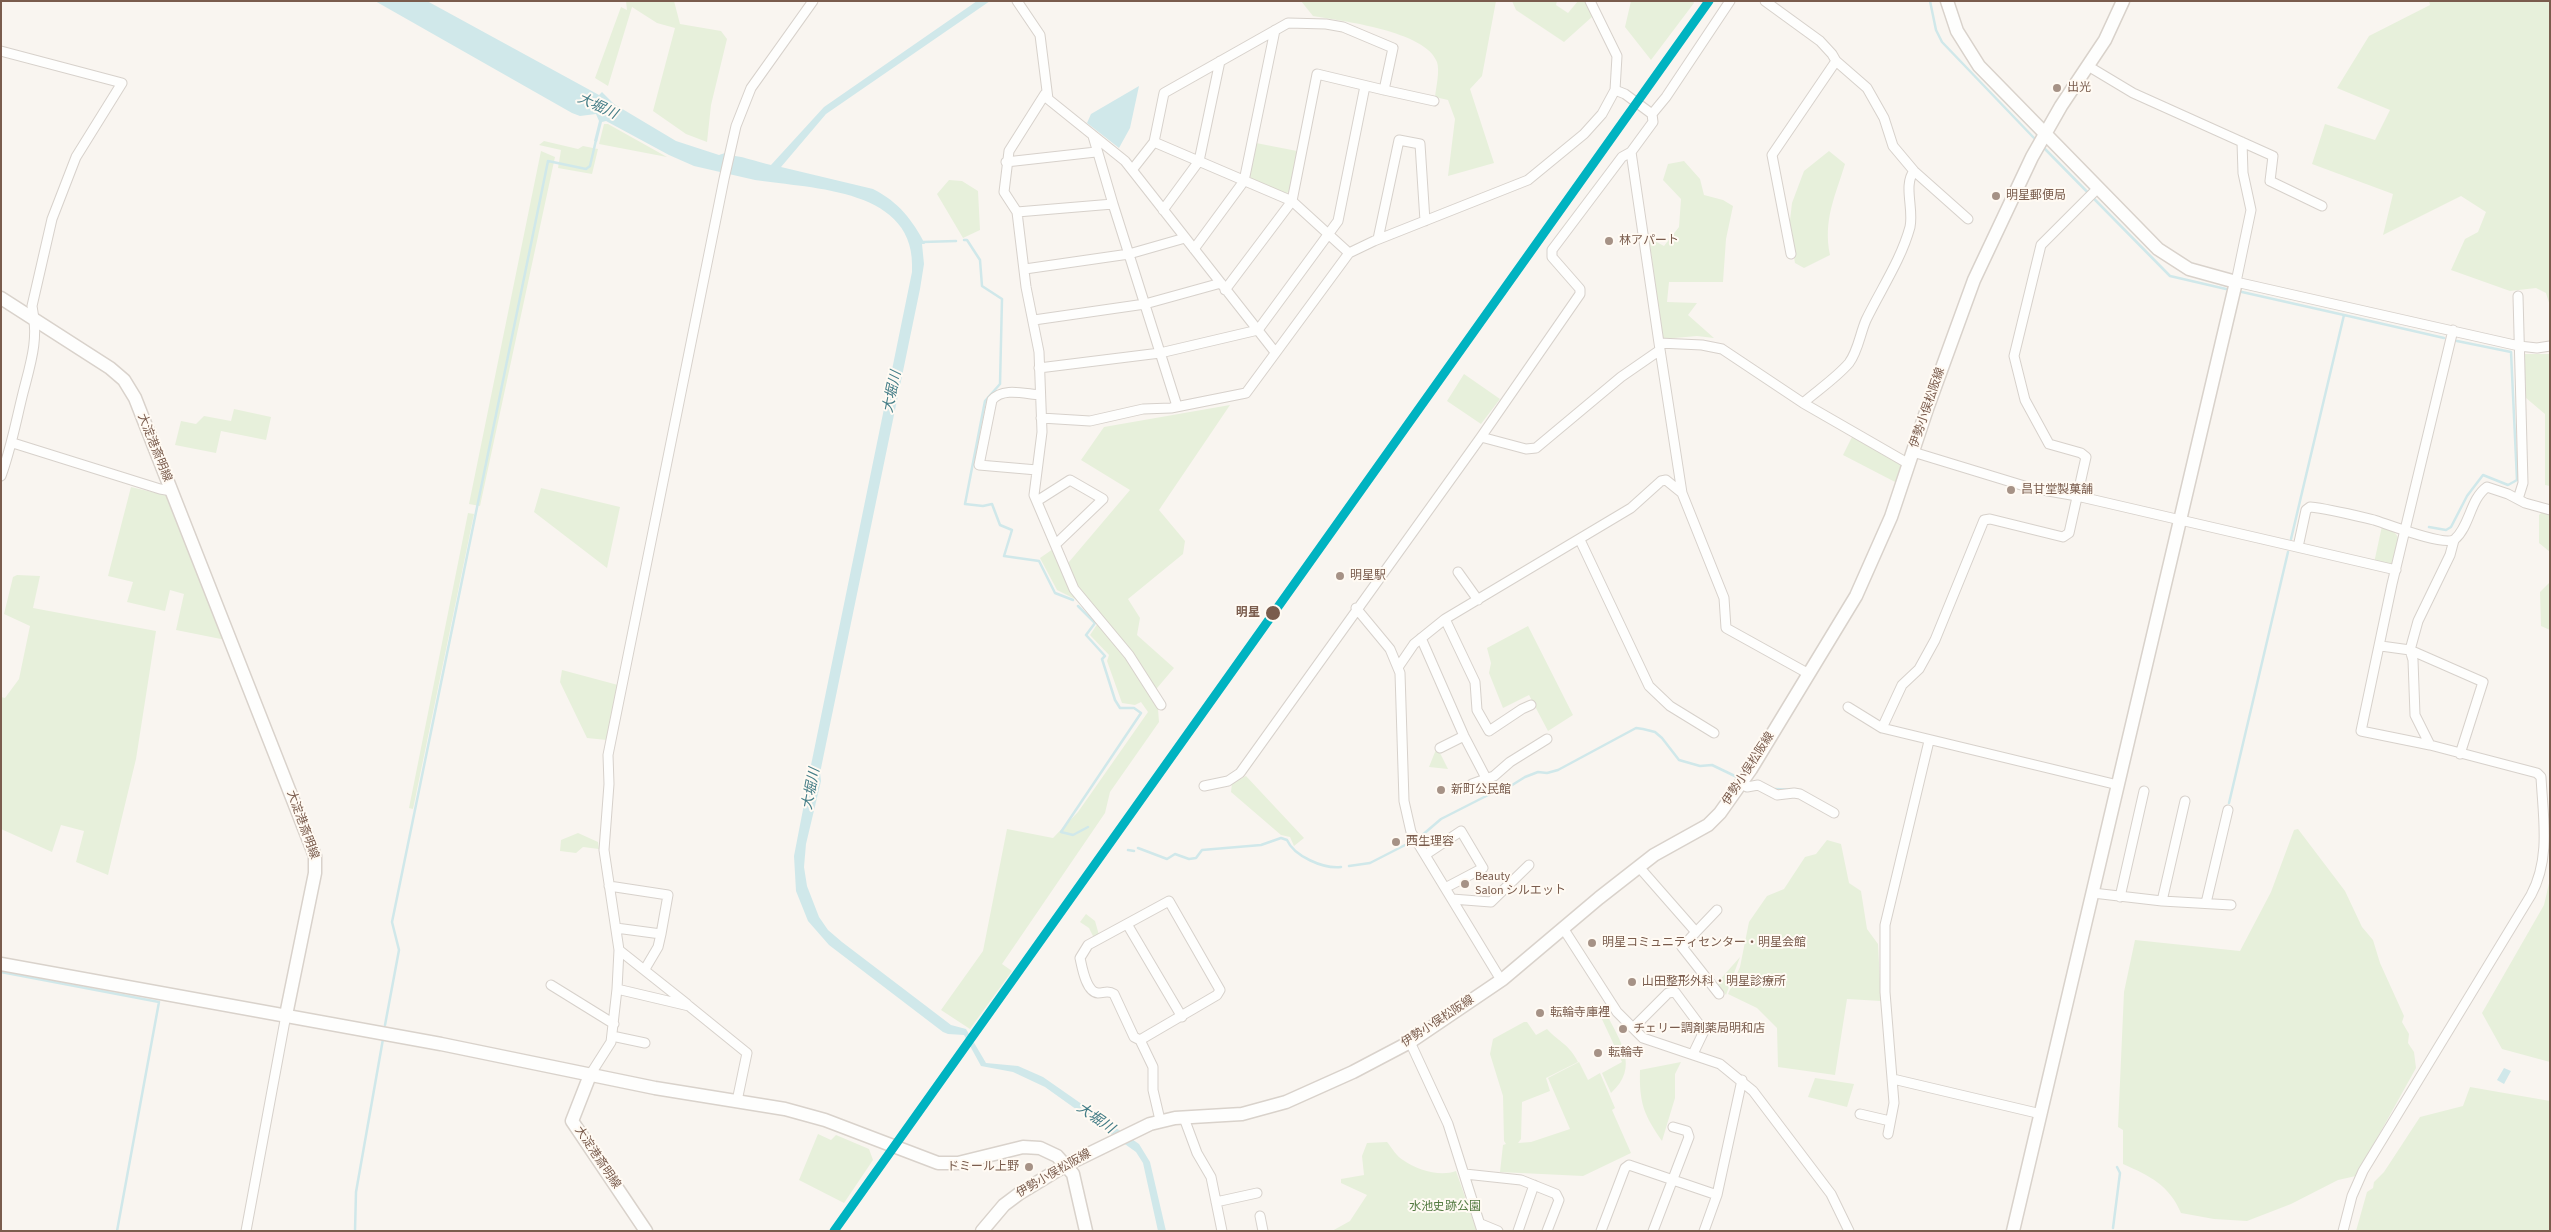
<!DOCTYPE html>
<meta charset="utf-8">
<style>
body{margin:0}
#map{position:relative;width:2551px;height:1232px;overflow:hidden;background:#f9f5f0;font-family:"Source Sans 3",sans-serif}
canvas{display:block}
.frame{position:absolute;inset:0;border:2px solid #7a5c4d;pointer-events:none}
</style>
<div id="map">
<canvas width="2551" height="1232"></canvas>
<div class="frame"></div>
</div>
<script>
const context = document.querySelector('canvas').getContext('2d');
context.lineJoin = 'round';
function fill(path, color) { context.fillStyle = color; context.fill(path, 'evenodd'); }
function strokePath(path, color, width, dash) { context.strokeStyle = color; context.lineWidth = width; context.lineCap = dash ? 'butt' : 'round'; context.setLineDash(dash || []); context.stroke(path); }
function write(font, color, halo, rows, align = 'center') {
  context.font = font + ' "Source Sans 3","Noto Sans JP",sans-serif'; context.lineWidth = 4; context.setLineDash([]); context.textBaseline = 'middle'; context.strokeStyle = halo; context.fillStyle = color; for (const [text, x, y, turn = 0] of rows) {
    context.save(); context.translate(x, y); context.rotate((+turn || 0) * Math.PI / 180); context.textAlign = isNaN(turn) ? turn : align; if (halo) context.strokeText(text, 0, 0); context.fillText(text, 0, 0); context.restore();
  }
}
const green = new Path2D(`
 M 626,1 L 674,1 L 680,24 L 721,31 L 727,39 L 711,105 L 707,142 L 686,134 L 653,111 L 675,28 L 657,23 L 632,7 L 608,86 L 595,78 L 621,7 L 627,10 Z
 M 1301,1 L 1496,1 L 1482,76 L 1470,89 L 1494,163 L 1448,176 L 1455,119 L 1448,100 L 1435,97 C 1436,88 1440,71 1437,62 C 1426,31 1342,21 1313,16 Z
 M 1512,1 L 1557,1 L 1556,5 L 1568,13 L 1578,1 L 1586,1 L 1593,16 L 1564,42 L 1516,10 Z
 M 1631,1 L 1693,1 L 1694,3 L 1651,60 L 1625,27 Z
 M 2429,1 L 2550,1 L 2550,306 L 2546,293 L 2536,288 L 2510,291 L 2451,270 L 2465,239 L 2478,232 L 2486,212 L 2461,196 L 2383,235 L 2393,194 L 2312,164 L 2325,124 L 2375,140 L 2390,110 L 2337,88 L 2369,36 L 2430,5 Z
 M 604,124 L 608,124 L 667,157 L 599,144 Z
 M 544,141 L 578,149 L 583,146 L 598,149 L 592,174 L 558,168 L 561,150 L 539,145 Z
 M 1256,143 L 1297,151 L 1289,192 L 1285,194 L 1252,180 L 1249,174 Z
 M 541,151 L 555,157 L 480,506 L 469,504 Z
 M 1829,151 L 1845,164 C 1835,197 1823,220 1830,255 L 1804,268 L 1795,263 L 1789,229 L 1792,203 L 1804,171 Z
 M 1684,161 L 1700,179 L 1704,195 L 1723,200 L 1733,206 L 1726,239 L 1723,282 L 1669,282 L 1667,302 L 1697,303 L 1688,315 L 1714,338 L 1697,336 L 1663,339 L 1649,238 L 1664,246 L 1679,227 L 1681,199 L 1663,180 L 1668,164 Z
 M 949,180 L 962,181 L 978,191 L 980,230 L 963,238 L 937,194 Z
 M 2524,354 L 2550,354 L 2550,486 L 2545,485 L 2545,414 L 2526,398 Z
 M 1464,374 L 1500,399 L 1481,424 L 1447,401 Z
 M 1230,405 L 1159,510 L 1185,541 L 1183,554 L 1128,599 L 1140,618 L 1137,635 L 1174,668 L 1152,694 L 1158,709 L 1159,722 L 1110,792 L 1105,813 L 1002,964 L 1012,971 L 970,1029 L 941,1010 L 983,951 L 1007,829 L 1053,838 L 1078,812 L 1148,712 L 1141,702 L 1135,705 L 1122,703 L 1107,661 L 1109,655 L 1090,635 L 1098,623 L 1075,599 L 1057,590 L 1040,558 L 1053,549 L 1063,569 L 1130,490 L 1081,460 L 1104,427 Z
 M 234,409 L 271,417 L 266,440 L 221,431 L 216,453 L 175,445 L 181,421 L 196,424 L 204,416 L 231,421 Z
 M 1853,435 L 1904,465 L 1897,483 L 1843,455 Z
 M 131,487 L 169,496 L 226,640 L 176,630 L 184,594 L 170,590 L 165,611 L 127,602 L 133,582 L 108,576 Z
 M 541,488 L 620,507 L 607,568 L 534,512 Z
 M 2543,511 L 2550,513 L 2550,552 L 2539,543 L 2539,515 Z
 M 468,513 L 474,514 L 413,809 L 409,808 Z
 M 2382,526 C 2404,535 2400,541 2395,562 L 2388,566 L 2374,563 Z
 M 17,575 L 40,576 L 33,608 L 156,631 L 136,759 L 108,875 L 76,862 L 84,831 L 61,825 L 52,852 L 1,829 L 1,697 L 5,698 L 19,679 L 30,626 L 4,614 L 13,577 Z
 M 2550,582 L 2550,630 L 2541,626 L 2540,592 Z
 M 1528,626 L 1573,715 L 1548,731 L 1529,695 L 1503,708 L 1489,673 L 1491,663 L 1487,648 Z
 M 562,670 L 618,685 L 607,740 L 587,738 L 560,682 Z
 M 1437,747 L 1448,769 L 1429,767 Z
 M 1246,776 L 1304,838 L 1294,846 L 1290,837 L 1281,835 L 1231,792 L 1232,783 Z
 M 2298,829 L 2345,891 L 2362,927 L 2373,940 L 2380,963 L 2404,1016 L 2402,1022 L 2409,1034 L 2408,1043 L 2414,1052 L 2416,1068 L 2356,1176 L 2338,1180 L 2291,1204 L 2247,1221 L 2214,1219 L 2181,1213 C 2169,1185 2150,1176 2123,1164 L 2123,1130 L 2118,1127 L 2124,992 L 2135,940 L 2240,951 L 2271,892 L 2294,830 Z
 M 578,833 L 598,842 L 599,849 L 583,847 L 576,853 L 560,851 L 561,840 Z
 M 1827,840 L 1841,844 L 1849,883 L 1861,891 L 1867,929 L 1878,944 L 1881,1001 L 1847,999 L 1835,1075 L 1778,1067 L 1777,1028 L 1757,1008 L 1728,994 L 1740,967 L 1749,922 L 1767,896 L 1784,889 L 1805,857 L 1816,854 Z
 M 2550,879 L 2550,1062 L 2502,1049 L 2482,1013 L 2544,905 Z
 M 1086,914 L 1095,921 L 1099,935 L 1094,938 L 1089,928 L 1080,922 Z
 M 1740,957 L 1726,995 L 1717,983 Z
 M 1606,1013 C 1620,1041 1640,1067 1611,1093 L 1602,1073 L 1622,1062 L 1600,1015 Z
 M 1524,1022 L 1527,1022 L 1536,1035 L 1547,1029 C 1560,1043 1569,1044 1578,1062 L 1546,1078 L 1550,1091 L 1522,1102 L 1521,1139 L 1518,1143 L 1531,1142 L 1570,1129 L 1548,1078 L 1579,1062 L 1588,1080 L 1600,1073 L 1615,1108 L 1612,1110 L 1631,1153 L 1583,1176 L 1500,1172 L 1503,1145 L 1506,1144 L 1504,1141 L 1503,1096 L 1490,1054 L 1493,1039 Z
 M 1681,1062 L 1675,1074 L 1675,1098 L 1662,1141 C 1644,1115 1639,1103 1640,1070 Z
 M 1815,1078 L 1854,1084 L 1847,1107 L 1808,1097 Z
 M 2470,1087 L 2550,1101 L 2550,1231 L 2356,1231 L 2367,1192 L 2373,1188 L 2374,1182 L 2384,1172 L 2420,1117 L 2463,1106 Z
 M 818,1134 L 831,1140 L 836,1135 L 869,1149 L 873,1160 L 844,1203 L 799,1180 Z
 M 1387,1142 C 1392,1148 1397,1157 1403,1160 C 1417,1170 1440,1177 1456,1171 L 1477,1231 L 1332,1231 L 1350,1221 L 1367,1195 L 1341,1183 L 1341,1179 L 1364,1175 L 1362,1156 L 1367,1143 Z`);
const water = new Path2D(`
 M 375,1 L 427,1 L 599,95 L 602,92 L 614,104 L 676,141 L 719,155 L 725,153 L 726,155 C 739,155 758,162 771,165 L 824,107 L 977,1 L 990,1 L 826,114 L 781,167 L 873,189 C 899,202 913,221 925,244 L 922,244 L 924,264 L 920,289 L 820,773 L 821,781 L 806,844 L 804,867 L 807,886 L 819,917 L 828,930 L 842,942 L 951,1025 L 966,1029 L 986,1063 L 1018,1066 L 1043,1077 L 1139,1144 L 1150,1162 L 1166,1231 L 1158,1231 L 1143,1163 L 1136,1152 L 1045,1087 L 1013,1072 L 981,1066 L 964,1035 L 948,1034 L 943,1032 L 829,945 L 808,921 L 796,891 L 794,856 L 806,794 L 804,789 L 810,770 L 912,272 C 918,188 813,189 755,180 L 694,166 L 669,155 L 606,121 L 602,122 L 597,142 L 594,141 L 599,121 L 596,114 L 580,116 L 572,113 Z
 M 1139,86 L 1130,128 L 1119,148 L 1087,123 L 1091,114 Z
 M 2504,1068 L 2511,1071 L 2504,1084 L 2497,1080 Z`);
const stream = new Path2D(`
 M 1930,1 L 1936,30 L 1942,42 L 2034,138
 M 2045,149 L 2170,276 L 2226,289
 M 964,240 L 967,240 L 980,260 L 982,286 L 1002,299 L 1000,384 L 985,401 L 965,504 L 983,506 L 992,504 L 1000,525 L 1012,530 L 1004,556 L 1039,561 L 1055,593 L 1073,600
 M 923,242 L 956,241
 M 2242,292 L 2344,315 L 2291,539
 M 2344,315 L 2444,338
 M 2429,527 L 2446,530 L 2451,527 L 2467,496 L 2483,475 L 2508,485 L 2517,480 L 2511,352 L 2457,341
 M 1078,606 L 1095,623 L 1086,635 L 1105,656 L 1102,659 L 1115,700 L 1120,708 L 1134,708 L 1141,713 L 1061,832 L 1073,835 L 1088,827
 M 1775,789 L 1796,790
 M 2229,803 L 2288,552
 M 1420,837 L 1441,819 L 1496,791 L 1509,787 L 1525,777 L 1538,772 L 1547,773 L 1558,770 L 1636,728 L 1643,729 L 1655,732 L 1662,738 L 1679,760 L 1700,766 L 1712,765 L 1739,778
 M 1138,848 L 1167,859 L 1175,854 L 1189,859 L 1196,858 L 1202,850 L 1261,845 L 1281,838 L 1287,840 C 1294,856 1323,869 1341,867
 M 1128,850 L 1134,851
 M 1349,866 L 1370,863 L 1409,843
 M 1,972 L 159,1002 L 117,1231
 M 385,1025 L 399,950 L 392,922 L 548,161 L 586,169 L 590,166 L 596,140
 M 2113,1228 L 2120,1173 L 2117,1167
 M 355,1231 L 356,1192 L 383,1039`);
const street = new Path2D(`
 M 1017,1 L 1040,35 L 1048,99 L 1125,161 L 1275,352
 M 1765,1 L 1820,41 L 1832,54 L 1836,61 L 1867,88 L 1884,118 L 1893,146 L 1914,171 L 1968,219
 M 1,51 L 122,83 L 76,157 L 52,219 L 32,306 C 39,339 31,362 23,393 C 16,421 11,449 1,476
 M 2088,66 L 2133,93 L 2273,156 L 2270,181 L 2322,206
 M 1384,90 L 1434,101
 M 1045,94 L 1009,151 L 1004,192 L 1017,212 L 1026,287 L 1039,352 L 1042,432 L 1034,495 L 1074,589 L 1129,655 L 1161,705
 M 1652,114 L 1666,97 L 1730,1
 M 1093,136 L 1113,204
 M 1154,142 L 1292,201 L 1349,253
 M 2242,142 L 2243,173 L 2251,210 L 2236,282 L 2519,346 L 2537,348 L 2550,346
 M 1631,152 L 1659,343 L 1702,345 L 1722,349 L 1803,403 L 1909,464
 M 1006,162 L 1096,152
 M 1132,170 L 1154,142 L 1164,93 L 1288,23 L 1326,24 L 1343,27 L 1393,48 L 1384,90 L 1317,74 L 1292,201 L 1225,290
 M 1163,210 L 1199,161 L 1220,61
 M 1017,212 L 1113,204 L 1177,406
 M 1378,239 L 1399,140 L 1420,144 L 1425,221
 M 1194,249 L 1244,181 L 1275,30
 M 1791,254 L 1772,155 L 1836,61
 M 1025,269 L 1129,254 L 1185,238
 M 1034,320 L 1145,304 L 1221,283
 M 1659,343 L 1682,493 L 1724,598 L 1726,628 L 1809,674
 M 1039,368 L 1160,353 L 1258,330 L 1338,221 L 1365,86
 M 1803,403 C 1818,390 1836,378 1849,363 C 1858,351 1860,334 1866,320 C 1881,289 1901,260 1910,227 C 1914,209 1903,185 1914,171
 M 1041,418 L 1090,421 L 1143,409 L 1171,408 L 1246,393 L 1349,253 L 1374,241 L 1528,180 L 1584,134 L 1602,114 L 1615,90 L 1617,56 L 1590,1
 M 1481,437 L 1526,449 L 1536,448 L 1621,377 L 1660,350
 M 13,443 L 160,489 L 172,491
 M 1913,452 L 2031,488 L 2077,496 L 2396,570
 M 1037,470 L 979,465 L 992,400 C 1003,387 1025,394 1040,395
 M 2518,499 L 2523,483 L 2518,296
 M 1037,501 L 1070,480 L 1103,499 L 1056,544
 M 1580,540 L 1649,686 L 1670,706 L 1714,733
 M 2298,547 L 2306,510 L 2310,507 C 2330,509 2353,515 2374,520 C 2387,524 2445,547 2455,539 C 2470,526 2470,499 2487,487 L 2508,494 L 2525,503 L 2550,510
 M 1458,572 L 1478,600
 M 1356,608 L 1390,649 L 1400,673 L 1404,801 L 1411,832 L 1501,980
 M 1445,619 L 1475,682 L 1477,710 L 1489,731 L 1522,709 L 1531,705
 M 1421,638 L 1464,736 L 1486,778
 M 2381,646 L 2410,650 L 2483,682 L 2460,754
 M 1399,666 L 1414,644 L 1445,619 L 1631,508 L 1661,481 L 1666,480 L 1682,493
 M 1848,707 L 1882,728 L 2118,785
 M 1882,728 L 1902,685 L 1919,669 L 1935,640 L 1984,520 L 1990,519 L 2063,537 L 2069,533 L 2086,457 L 2081,453 L 2049,444 L 2025,400 L 2014,356 L 2041,245 L 2098,188
 M 2430,745 L 2415,715 L 2413,660 L 2410,650 L 2418,621 L 2450,555 L 2454,540
 M 1440,748 L 1464,736
 M 1472,784 L 1494,776 L 1510,762 L 1547,739
 M 1741,784 L 1747,787 L 1758,785 L 1777,795 L 1794,793 L 1800,794 L 1834,813
 M 1204,786 L 1228,781 L 1240,773 L 1481,437 L 1580,294 L 1580,289 L 1552,257 L 1552,250 L 1622,157 L 1631,152 L 1653,122 L 1652,114 L 1625,94 L 1615,90
 M 1425,855 L 1461,831 L 1483,868 L 1445,888
 M 1639,867 L 1696,932 L 1682,947 L 1719,994
 M 609,886 L 668,895 L 661,934 L 616,928
 M 2093,893 L 2162,901 L 2231,905
 M 2120,897 L 2144,791
 M 1452,899 L 1491,902 L 1529,865
 M 2162,901 L 2185,801
 M 2206,903 L 2228,810
 M 1127,924 L 1182,1017
 M 1563,928 L 1617,1012 L 1643,1038 L 1720,1064 L 1753,1091 L 1831,1194 L 1849,1231
 M 1696,932 L 1717,910
 M 619,950 L 687,1004
 M 645,969 L 658,947 L 661,934
 M 551,985 L 614,1024
 M 617,989 L 689,1006 L 747,1053 L 737,1101
 M 1633,1028 L 1668,993 L 1675,992 L 1704,1031 L 1693,1054
 M 612,1036 L 645,1043
 M 1140,1040 L 1217,995 L 1220,990 L 1169,901 L 1088,945 L 1080,958 C 1082,967 1086,992 1098,993 C 1105,993 1108,990 1114,994 L 1134,1037 L 1140,1040 L 1153,1067 L 1153,1090 L 1160,1120
 M 1410,1042 L 1448,1124 L 1482,1231
 M 590,1075 L 611,1042 L 617,989 L 619,950 L 604,850 L 609,784 L 608,755 L 724,179 L 736,126 L 751,88 L 813,1
 M 1893,1079 L 2041,1114
 M 1860,1114 L 1890,1121
 M 1184,1118 L 1197,1153 L 1211,1177 L 1222,1231
 M 1888,1134 L 1894,1103 L 1885,992 L 1885,925 L 1929,741
 M 1465,1174 L 1521,1180 L 1556,1194 L 1559,1200 L 1547,1231
 M 1216,1202 L 1257,1193
 M 1260,1216 L 1263,1231
 M 1481,1224 L 1498,1231
 M 246,1231 L 286,1015
 M 1518,1231 L 1534,1185
 M 1601,1231 L 1625,1168 L 1629,1165 L 1717,1195
 M 1653,1231 L 1689,1137 L 1687,1131 L 1673,1127
 M 1704,1231 L 1717,1195 L 1742,1080
 M 2343,1231 L 2352,1196 L 2363,1171 L 2531,895 C 2551,858 2543,817 2541,777 L 2537,773 L 2430,745 L 2361,731 L 2392,584 L 2453,330`);
const secondary = new Path2D(`
 M 1947,1 L 1957,31 L 1979,66 L 2158,249 L 2189,269 L 2236,282 L 2013,1231
 M 1,298 L 110,368 L 124,380 L 135,398 L 315,856 L 315,873 L 286,1015
 M 1,964 L 441,1044 L 655,1088 L 785,1109 L 825,1120 L 938,1163 L 958,1163 L 1023,1147 L 1040,1148 L 1057,1156 L 1073,1174 L 1086,1231
 M 590,1075 L 572,1121 L 646,1231
 M 982,1231 L 1004,1205 L 1020,1193 L 1066,1165 L 1150,1124 L 1175,1118 L 1242,1114 L 1286,1102 L 1353,1072 L 1410,1042 L 1503,979 L 1599,898 L 1654,855 L 1708,825 L 1720,813 L 1751,769 L 1856,596 L 1891,517 L 1927,409 L 1974,280 L 2032,157 L 2061,106 L 2105,40 L 2123,1`);
const rail1 = new Path2D(`
 M 834,1231 L 1709,1`);
const markers = [
 [2057,88,5,"#a69286"],
 [1996,196,5,"#a69286"],
 [1609,241,5,"#a69286"],
 [2011,490,5,"#a69286"],
 [1340,576,5,"#a69286"],
 [1273,613,8,"#7a5c4d"],
 [1441,790,5,"#a69286"],
 [1396,842,5,"#a69286"],
 [1465,884,5,"#a69286"],
 [1592,943,5,"#a69286"],
 [1632,982,5,"#a69286"],
 [1540,1013,5,"#a69286"],
 [1623,1029,5,"#a69286"],
 [1598,1053,5,"#a69286"],
 [1029,1167,5,"#a69286"]
];
const poiNames = [
 ["出光",2067,88],
 ["明星郵便局",2006,196],
 ["林アパート",1619,241],
 ["昌甘堂製菓舗",2021,490],
 ["明星駅",1350,576],
 ["新町公民館",1451,790],
 ["西生理容",1406,842],
 ["Beauty",1475,877],
 ["Salon シルエット",1475,891],
 ["明星コミュニティセンター・明星会館",1602,943],
 ["山田整形外科・明星診療所",1642,982],
 ["転輪寺庫裡",1550,1013],
 ["チェリー調剤薬局明和店",1633,1029],
 ["転輪寺",1608,1053],
 ["ドミール上野",1019,1167,"right"]
];
const streetNames = [
 ["伊勢小俣松阪線",1928,408,-71],
 ["大淀港斎明線",154,448,68],
 ["伊勢小俣松阪線",1749,769,-57],
 ["大淀港斎明線",302,825,70],
 ["伊勢小俣松阪線",1438,1022,-33],
 ["大淀港斎明線",597,1158,56],
 ["伊勢小俣松阪線",1054,1174,-30]
];
const stopNames = [
 ["明星",1260,613]
];
const parkNames = [
 ["水池史跡公園",1445,1207]
];
const waterNames = [
 ["大堀川",597,107,25],
 ["大堀川",893,392,-78],
 ["大堀川",812,789,-79],
 ["大堀川",1095,1119,35]
];
fill(green, '#e7f0db');
fill(water, '#d0e8ea');
strokePath(stream, '#d0e8ea', 2.5);
strokePath(street, '#d7d1cb', 11);
strokePath(secondary, '#d9d2cb', 15);
strokePath(street, '#fefefd', 9);
strokePath(secondary, '#fefefd', 12);
strokePath(rail1, '#00b3c1', 9);
for (const [x, y, r, color] of markers) { const dot = new Path2D(); dot.arc(x, y, r, 0, 2 * Math.PI); context.fillStyle = color; context.fill(dot); strokePath(dot, '#fffaf3', 2); }
write('12px', '#7a5c4d', '#fffaf3', poiNames, 'left');
write('12px', '#7a5c4d', '#fffaf3', streetNames);
write('bold 12px', '#7a5c4d', '#fffaf3', stopNames, 'right');
write('12px', '#537a41', '#fffaf3', parkNames);
write('italic 14px', '#437c86', '#fffaf3', waterNames);
</script>
